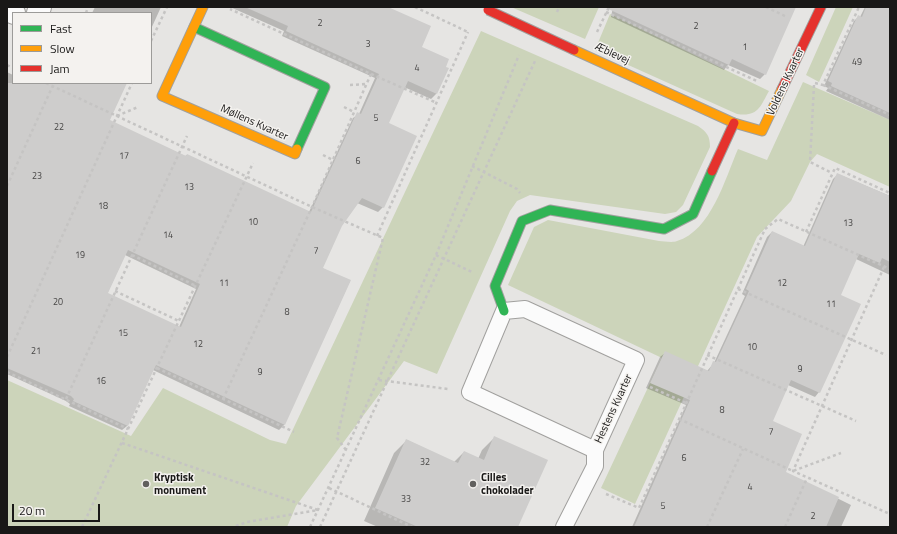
<!DOCTYPE html>
<meta charset="utf-8">
<style>
body{margin:0}
#map{position:relative;width:897px;height:534px;overflow:hidden;background:#e6e5e3;font-family:"Titillium Web",sans-serif}
canvas{display:block}
.frame{position:absolute;inset:0;border:8px solid #191817;pointer-events:none}
.legend{position:absolute;left:12px;top:12px;width:140px;height:72px;box-sizing:border-box;background:#f4f2ef;border:1px solid #9c9b99;margin:0;padding:5px 7px;list-style:none;font-size:12px;color:#191817}
.legend li{display:flex;align-items:center;gap:8px;height:20px}
.legend b{width:20px;border:1px solid #9c9b99}
.scale{position:absolute;left:12px;top:504px;width:88px;height:18px;box-sizing:border-box;border:2px solid #191817;border-top:0;padding-left:5px;font-size:12px;line-height:14px;white-space:nowrap;color:#191817;-webkit-text-stroke:3px #f4f2ef;paint-order:stroke}
</style>
<div id="map">
<canvas width="897" height="534"></canvas>
<div class="frame"></div>
<ul class="legend">
<li><b style="height:5px;background:#30b455"></b>Fast</li>
<li><b style="height:5px;background:#ff9f0a"></b>Slow</li>
<li><b style="height:5px;background:#e5322d"></b>Jam</li>
</ul>
<div class="scale">20 m</div>
</div>
<script>
const context = document.querySelector('canvas').getContext('2d');
context.lineJoin = 'round';
function fill(path, color) { context.fillStyle = color; context.fill(path, 'evenodd'); }
function strokePath(path, color, width, dash) { context.strokeStyle = color; context.lineWidth = width; context.lineCap = dash ? 'butt' : 'round'; context.setLineDash(dash || []); context.stroke(path); }
function write(font, color, halo, rows, align = 'center') {
  context.font = font + ' "Titillium Web",sans-serif'; context.lineWidth = 3; context.setLineDash([]); context.textBaseline = 'middle'; context.strokeStyle = halo; context.fillStyle = color; for (const [text, x, y, turn = 0] of rows) {
    context.save(); context.translate(x, y); context.rotate((+turn || 0) * Math.PI / 180); context.textAlign = isNaN(turn) ? turn : align; if (halo) context.strokeText(text, 0, 0); context.fillText(text, 0, 0); context.restore();
  }
}
const green = new Path2D(`
 M 511,7 L 599,7 L 585,39 Z
 M 836,7 L 853,7 L 819,82 L 806,75 Z
 M 610,14 L 769,91 C 760,107 758,117 737,114 L 595,50 Z
 M 481,31 L 698,126 C 707,132 710,136 710,147 L 683,205 L 676,212 L 665,214 L 530,195 L 517,201 L 510,211 L 437,374 L 404,361 L 296,506 L 287,527 L 7,527 L 7,380 L 131,436 L 163,388 L 270,440 L 286,444 Z
 M 803,82 L 890,120 L 890,187 L 817,154 L 810,162 L 791,201 L 757,237 L 635,504 L 601,488 L 665,351 L 662,358 L 508,285 L 534,227 L 548,220 L 659,241 C 664,241 672,243 677,241 C 711,231 725,179 738,149 L 767,160 Z`);
const shadow = new Path2D(`
 M 95,7 L 161,7 L 151,29 L 151,13 L 92,13 Z
 M 230,7 L 386,7 L 420,47 L 447,69 L 436,94 L 431,99 L 404,87 L 388,123 L 383,207 L 378,212 L 357,203 L 341,226 L 322,268 L 350,281 L 284,425 L 279,430 L 153,370 L 127,426 L 122,430 L 69,406 L 70,404 L 66,401 L 7,374 L 7,72 L 13,75 L 13,83 L 126,83 L 109,121 L 185,156 L 187,155 L 309,212 L 353,118 L 359,114 L 375,78 L 282,36 L 284,31 ZM 125,255 L 196,289 L 179,327 L 107,294 Z
 M 613,7 L 795,7 L 765,74 L 760,79 L 728,65 L 724,70 L 611,17 Z
 M 865,7 L 890,7 L 890,120 L 826,91 L 828,88 L 824,86 L 854,21 L 859,16 L 860,17 Z
 M 838,174 L 890,196 L 890,275 L 856,259 L 839,296 L 819,392 L 815,397 L 788,385 L 771,421 L 784,472 L 851,505 L 841,527 L 632,527 L 686,405 L 646,388 L 660,357 L 665,353 L 707,371 L 714,363 L 745,296 L 742,294 L 767,237 L 772,232 L 803,247 L 833,179 Z
 M 495,437 L 517,527 L 378,527 L 364,521 L 394,453 L 407,440 L 454,462 L 464,452 L 478,459 L 482,450 Z`);
const building = new Path2D(`
 M 245,7 L 388,7 L 431,26 L 422,47 L 449,59 L 446,67 L 449,68 L 437,94 L 408,81 L 389,123 L 417,136 L 384,208 L 362,198 L 342,226 L 323,268 L 351,280 L 285,425 L 156,365 L 128,426 L 73,401 L 74,399 L 71,396 L 7,368 L 7,83 L 127,83 L 110,120 L 186,156 L 187,154 L 311,212 L 357,112 L 361,114 L 379,74 L 286,31 L 288,26 ZM 128,250 L 200,284 L 181,327 L 108,293 Z
 M 604,7 L 796,7 L 766,75 L 732,59 L 729,65 Z
 M 866,7 L 890,7 L 890,113 L 831,86 L 832,83 L 828,81 L 858,15 L 862,17 Z
 M 837,173 L 890,196 L 890,262 L 882,258 L 880,263 L 859,254 L 841,295 L 861,304 L 820,393 L 791,380 L 773,421 L 802,434 L 786,472 L 839,497 L 826,527 L 634,527 L 690,400 L 650,383 L 665,351 L 709,371 L 713,361 L 716,362 L 749,291 L 746,289 L 772,231 L 805,246 Z
 M 494,436 L 548,460 L 518,527 L 418,527 L 375,508 L 406,439 L 458,463 L 464,451 L 484,460 Z`);
const path = new Path2D(`
 M 415,7 L 468,32
 M 766,7 L 787,17
 M 557,12 L 559,7
 M 606,12 L 757,81
 M 86,13 L 88,7
 M 597,32 L 609,7
 M 151,41 L 167,7
 M 7,65 L 13,68
 M 371,74 L 437,103
 M 46,83 L 312,207 L 383,238 L 337,438 L 346,450
 M 815,83 L 823,85 L 859,7
 M 350,85 L 367,84
 M 814,85 L 810,162 L 832,173
 M 823,85 L 890,115
 M 344,107 L 354,112
 M 117,116 L 138,107
 M 323,155 L 333,160
 M 472,166 L 517,189 L 520,193
 M 7,186 L 54,83
 M 806,232 L 835,168 L 890,193
 M 377,236 L 468,32
 M 132,255 L 196,286
 M 436,255 L 472,272
 M 884,267 L 793,471 L 890,514
 M 738,289 L 886,355
 M 115,291 L 179,321
 M 707,355 L 856,421
 M 7,357 L 132,83
 M 157,368 L 294,432
 M 7,372 L 128,429
 M 379,380 L 448,389
 M 650,387 L 686,403
 M 66,399 L 187,136
 M 223,399 L 312,207 L 371,74 L 230,9
 M 679,419 L 793,471 L 841,453
 M 122,443 L 318,510 L 247,522 L 233,527
 M 329,488 L 412,527
 M 606,494 L 639,508 L 765,229 L 778,219 L 890,269
 M 82,527 L 253,163
 M 310,527 L 436,255 L 519,55
 M 320,527 L 535,61
 M 707,527 L 743,449
 M 785,527 L 807,478`);
const lane = new Path2D(`
 M 525,309 L 636,360 L 595,450 L 470,392 L 504,311 Z
 M 564,527 L 595,466 L 595,450`);
const street = new Path2D(`
 M 7,10 L 14,13
 M 38,13 L 40,7`);
const fast = new Path2D(`
 M 194,27 L 325,87 L 297,149
 M 504,311 L 495,286 L 522,221 L 550,210 L 664,229 L 693,214 L 712,171`);
const slow = new Path2D(`
 M 203,7 L 162,96 L 295,154 L 297,149
 M 574,50 L 734,123 L 762,131 L 782,89`);
const jam = new Path2D(`
 M 782,89 L 821,7
 M 712,171 L 734,123`);
const jamBridge = new Path2D(`
 M 488,10 L 574,50`);
const markers = [
 [146,484,4,"#61605e"],
 [473,484,4,"#61605e"]
];
const numberNames = [
 ["2",320,24],
 ["2",696,27],
 ["3",368,45],
 ["1",745,48],
 ["49",857,63],
 ["4",417,69],
 ["5",376,119],
 ["22",59,128],
 ["17",124,157],
 ["6",358,162],
 ["23",37,177],
 ["13",189,188],
 ["18",103,207],
 ["10",253,223],
 ["13",848,224],
 ["14",168,236],
 ["7",316,252],
 ["19",80,256],
 ["11",224,284],
 ["12",782,284],
 ["20",58,303],
 ["11",831,305],
 ["8",287,313],
 ["15",123,334],
 ["12",198,345],
 ["10",752,348],
 ["21",36,352],
 ["9",800,370],
 ["9",260,373],
 ["16",101,382],
 ["8",722,411],
 ["7",771,433],
 ["6",684,459],
 ["32",425,463],
 ["4",750,488],
 ["33",406,500],
 ["5",663,507],
 ["2",813,517]
];
const streetNames = [
 ["Æblevej",612,54,25],
 ["Voldens Kvarter",786,82,-65],
 ["Møllens Kvarter",254,123,24],
 ["Hestens Kvarter",614,409,-65]
];
const poiNames = [
 ["Kryptisk",154,478],
 ["monument",154,491],
 ["Cilles",481,478],
 ["chokolader",481,491]
];
fill(green, '#ccd4ba');
fill(shadow, '#0003');
fill(building, '#cecdcc');
strokePath(lane, '#a1a09e', 18);
strokePath(street, '#a1a09e', 24);
strokePath(fast, '#a1a09e', 11);
strokePath(slow, '#a1a09e', 11);
strokePath(jam, '#a1a09e', 11);
strokePath(path, '#c5c4c3', 2.5, [3, 3]);
strokePath(lane, '#fbfbfb', 16);
strokePath(street, '#fbfbfb', 22);
strokePath(fast, '#30b455', 9);
strokePath(slow, '#ff9f0a', 9);
strokePath(jam, '#e5322d', 9);
strokePath(jamBridge, '#a1a09e', 11, []);
strokePath(jamBridge, '#e5322d', 9);
for (const [x, y, r, color] of markers) { const dot = new Path2D(); dot.arc(x, y, r, 0, 2 * Math.PI); context.fillStyle = color; context.fill(dot); strokePath(dot, '#f4f2ef', 1.5); }
write('9px', '#464544', null, numberNames);
write('11px', '#191817', '#f4f2ef', streetNames);
write('bold 11px', '#191817', '#f4f2ef', poiNames, 'left');
</script>
